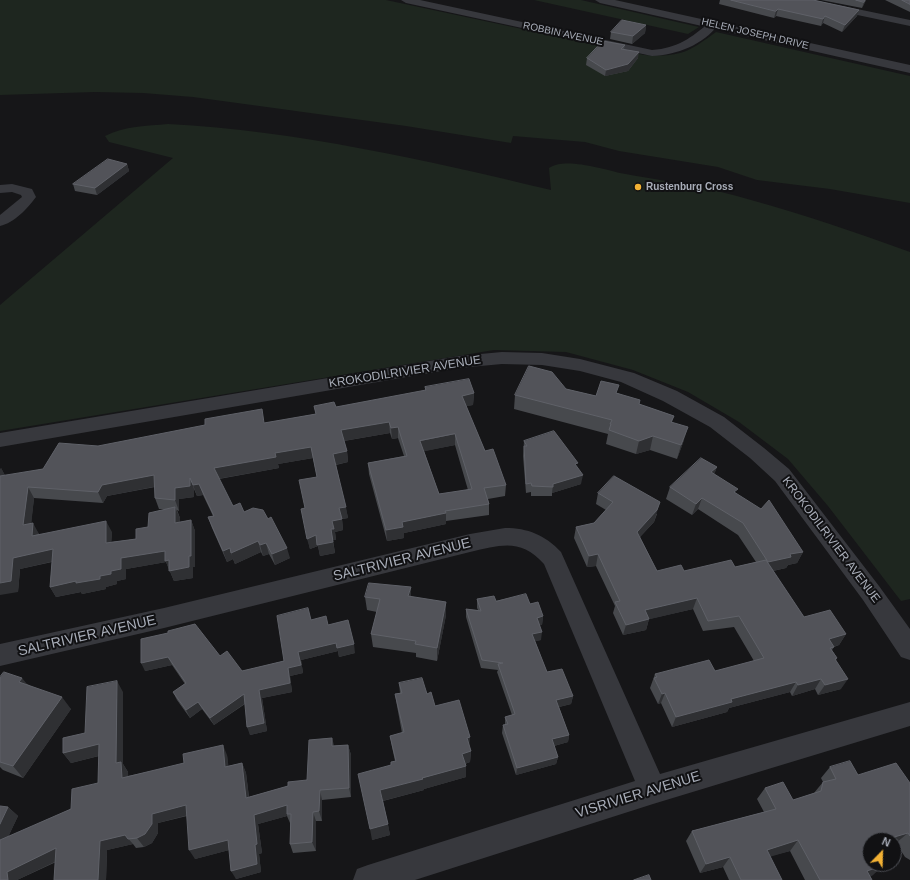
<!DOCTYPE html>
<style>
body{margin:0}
#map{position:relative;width:910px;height:880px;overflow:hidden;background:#161618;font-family:Helvetica,sans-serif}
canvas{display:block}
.north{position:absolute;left:862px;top:832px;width:40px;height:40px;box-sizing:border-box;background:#111113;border:1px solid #4d4f55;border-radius:50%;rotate:23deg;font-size:11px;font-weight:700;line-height:16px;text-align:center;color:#a8adb8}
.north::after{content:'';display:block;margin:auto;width:14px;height:18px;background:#f2b134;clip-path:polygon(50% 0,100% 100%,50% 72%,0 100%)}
</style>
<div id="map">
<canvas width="910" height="880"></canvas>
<div class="north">N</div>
</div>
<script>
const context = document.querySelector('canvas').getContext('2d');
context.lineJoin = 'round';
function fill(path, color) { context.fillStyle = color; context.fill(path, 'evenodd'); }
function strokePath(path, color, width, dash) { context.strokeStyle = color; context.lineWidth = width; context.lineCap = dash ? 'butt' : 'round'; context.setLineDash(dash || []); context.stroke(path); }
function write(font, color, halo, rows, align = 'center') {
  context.font = font + ' Helvetica,sans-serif'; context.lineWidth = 4; context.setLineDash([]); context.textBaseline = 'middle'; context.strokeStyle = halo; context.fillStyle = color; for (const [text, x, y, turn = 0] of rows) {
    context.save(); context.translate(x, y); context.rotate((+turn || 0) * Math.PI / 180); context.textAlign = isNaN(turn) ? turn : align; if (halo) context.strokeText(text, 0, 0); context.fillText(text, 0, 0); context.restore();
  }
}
const green = new Path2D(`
 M 0,0 L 386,0 L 644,55 C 681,57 687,53 716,32 L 910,76 L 910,203 L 830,189 L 757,180 L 718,167 L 619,151 L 585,142 L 513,136 L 511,143 L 406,126 L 193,97 L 143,93 L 95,92 L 0,95 Z
 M 534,0 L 581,0 L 699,27 L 688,34 Z
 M 168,124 C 298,131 425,160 551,190 L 549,168 C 564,157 603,169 620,173 C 664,181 709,187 751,200 C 805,215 858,233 910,252 L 910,599 L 901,601 L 828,506 L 788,459 L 739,422 L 688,392 L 633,370 L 566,352 L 494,350 L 0,431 L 0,305 L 173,158 L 109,142 L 105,136 C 124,126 147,126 168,124 Z`);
const minor = new Path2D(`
 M 401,0 L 420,0 L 652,50 C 678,48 691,38 710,22 L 714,21 L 719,24 C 703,45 677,55 652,56 L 406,3 Z
 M 795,0 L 814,0 L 910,20 L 910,26 L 800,3 Z
 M 12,184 L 32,189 L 36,197 C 28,208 14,223 0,226 L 0,215 L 22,197 L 21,195 L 12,192 L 0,193 L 0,185 Z
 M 502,352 L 542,353 L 580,359 L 634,373 L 677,391 L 724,417 L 764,448 L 789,469 L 879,586 L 910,629 L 910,660 L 901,657 L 863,600 L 775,481 L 750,458 L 710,427 L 663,401 L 621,382 L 580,371 L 542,365 L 502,364 L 459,368 L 0,447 L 0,433 L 459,356 Z
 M 505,528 C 528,528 545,535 561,552 L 660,774 L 910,702 L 910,726 L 653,804 L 415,880 L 353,880 L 357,869 L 368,865 L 635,781 L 544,564 C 521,538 501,545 470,552 L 164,628 L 0,666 L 0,644 L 164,608 L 470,534 Z`);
const tertiary = new Path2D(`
 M 595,0 L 615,0 L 910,65 L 910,73 L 600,3 Z`);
const wall = new Path2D(`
 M 720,0 L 813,0 L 859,10 L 857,16 L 842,32 L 823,23 L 821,26 L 776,16 L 774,18 L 719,4 Z
 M 821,0 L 866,0 L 862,8 Z
 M 885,0 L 910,0 L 910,12 Z
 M 646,25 L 645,33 L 632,44 L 610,39 L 611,32 Z
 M 625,45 L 624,49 L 638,58 L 628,71 L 605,76 L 586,65 L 587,58 Z
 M 127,164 L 129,171 L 97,195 L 75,191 L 73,184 Z
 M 425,387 L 474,393 L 473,405 L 466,406 L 485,451 L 506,485 L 505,496 L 488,499 L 489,504 L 489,515 L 446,521 L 446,524 L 404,533 L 404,538 L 387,541 L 369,474 L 368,463 L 404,456 L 398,438 L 392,439 L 390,433 L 344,441 L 347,451 L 348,462 L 336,465 L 348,518 L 342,519 L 343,530 L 335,532 L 336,540 L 333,540 L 335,553 L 320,556 L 318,546 L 310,549 L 301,509 L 305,508 L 317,477 L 313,458 L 278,464 L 279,468 L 219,479 L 233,506 L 244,512 L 290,558 L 275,565 L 269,554 L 263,556 L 261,552 L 235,564 L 233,559 L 227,562 L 212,528 L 208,517 L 213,516 L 203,495 L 197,496 L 194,489 L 194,497 L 179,499 L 179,511 L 177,510 L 180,518 L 180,522 L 191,520 L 195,531 L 195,567 L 193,567 L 193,578 L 174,581 L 166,562 L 126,569 L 126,579 L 117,581 L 117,584 L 106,587 L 106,589 L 82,594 L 81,592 L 56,597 L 50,587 L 52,562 L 20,569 L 18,592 L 1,468 L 5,476 L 43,469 L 98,446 L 265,423 L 316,414 L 314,406 L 336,407 L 425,391 ZM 455,445 L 468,490 L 439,494 L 424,451 ZM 155,487 L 155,498 L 159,509 L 165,509 L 148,527 L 136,539 L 111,542 L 112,532 L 39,534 L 31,523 L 34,498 L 103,503 L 107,496 Z
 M 566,389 L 596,396 L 618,393 L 639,404 L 674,416 L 672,422 L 684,440 L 677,459 L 650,450 L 636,454 L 606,444 L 608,434 L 514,409 L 515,395 Z
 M 524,441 L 577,467 L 581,484 L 552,493 L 552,496 L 531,496 L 531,492 L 526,493 L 523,456 Z
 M 717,467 L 714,474 L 803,552 L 797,563 L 788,565 L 786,568 L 773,571 L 804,617 L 846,634 L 839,645 L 834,647 L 832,650 L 837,658 L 836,660 L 841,689 L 818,695 L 815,689 L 792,696 L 790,692 L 729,708 L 727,712 L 672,727 L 661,703 L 658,704 L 650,688 L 655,674 L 715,671 L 754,661 L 734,627 L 703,631 L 693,609 L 649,619 L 646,630 L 623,635 L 613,613 L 615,606 L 596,566 L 587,567 L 574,538 L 576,527 L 594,523 L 606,510 L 596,504 L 598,493 L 657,514 L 654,522 L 640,537 L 657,571 L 684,571 L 735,567 L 756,562 L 738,535 L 698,509 L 692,515 L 666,499 L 670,487 Z
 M 365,597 L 411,597 L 446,615 L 437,661 L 416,657 L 416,653 L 373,647 L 371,634 L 377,612 L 367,610 Z
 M 477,599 L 530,604 L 543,616 L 542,625 L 540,625 L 541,640 L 535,641 L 547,672 L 573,696 L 571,704 L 559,707 L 569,735 L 568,742 L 554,746 L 558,757 L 556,764 L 516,775 L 502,733 L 503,725 L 505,725 L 505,717 L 512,715 L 497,672 L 498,670 L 481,668 L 466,617 L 466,609 L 478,610 L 477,608 Z
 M 311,620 L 328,625 L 355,653 L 339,657 L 338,651 L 301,660 L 303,673 L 290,676 L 292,692 L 262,698 L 267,731 L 250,735 L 245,704 L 214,725 L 202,709 L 190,718 L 177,700 L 173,692 L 185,684 L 172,665 L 145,671 L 141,639 L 220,656 L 242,671 L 284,661 Z
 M 0,677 L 27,684 L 71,709 L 23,778 L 3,770 L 0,767 Z
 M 399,683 L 427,694 L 435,706 L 469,747 L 471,751 L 470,762 L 465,764 L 466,777 L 424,789 L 424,790 L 383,801 L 390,835 L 372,840 L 391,765 L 395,761 L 392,747 L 390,736 L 402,733 L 397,706 L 395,694 L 400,693 Z
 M 123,692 L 123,764 L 128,772 L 128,776 L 227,755 L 228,766 L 242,763 L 246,773 L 249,797 L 288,786 L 307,780 L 334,746 L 348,745 L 351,755 L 351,797 L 322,800 L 322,821 L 316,821 L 316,851 L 293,853 L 290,844 L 290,823 L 287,816 L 258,824 L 262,853 L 259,854 L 261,872 L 236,879 L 229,850 L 195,859 L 187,816 L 158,823 L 158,833 L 152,843 L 144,847 L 136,848 L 133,844 L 107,850 L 106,880 L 54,880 L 56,862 L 17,880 L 0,880 L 8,807 L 18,816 L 8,837 L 71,809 L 98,783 L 99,756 L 71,763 L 63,753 L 85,733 Z
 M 830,767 L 858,775 L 910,783 L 910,860 L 905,857 L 896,843 L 894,844 L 894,840 L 870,840 L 873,875 L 870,876 L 872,880 L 805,880 L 790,851 L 770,856 L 782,880 L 729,880 L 723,867 L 700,873 L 686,841 L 692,831 L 764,812 L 757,799 L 765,788 L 793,800 L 814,793 L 823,782 L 821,778 Z`);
const shadedWall = new Path2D(`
 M 865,0 L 866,0 L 862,8 L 864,2 Z
 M 778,9 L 776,16 L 774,18 L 776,11 Z
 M 859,10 L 857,16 L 842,32 L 845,25 Z
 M 825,16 L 823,23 L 821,26 L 823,19 Z
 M 646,25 L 645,33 L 632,44 L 633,36 Z
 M 639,52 L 638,58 L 628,71 L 605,76 L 606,70 Z
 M 127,164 L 129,171 L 97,195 L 95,188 Z
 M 474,393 L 473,405 L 462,407 L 462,396 Z
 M 389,422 L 390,433 L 343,441 L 341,430 Z
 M 398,427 L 398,438 L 392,439 L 391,428 Z
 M 688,427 L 684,440 L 677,459 L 681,445 Z
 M 455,434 L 455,445 L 421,452 L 420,441 Z
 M 653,436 L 650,450 L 636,454 L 639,441 Z
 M 311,447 L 313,458 L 278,464 L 279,468 L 217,479 L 214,468 L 275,453 Z
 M 347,451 L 348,462 L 334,465 L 333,454 Z
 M 717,467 L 713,478 L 711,472 Z
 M 1,468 L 6,477 L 0,482 L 0,469 Z
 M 154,475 L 158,486 L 107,496 L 103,503 L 98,492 L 102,485 Z
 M 583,475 L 581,484 L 552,493 L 553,484 Z
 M 190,478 L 194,489 L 194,497 L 179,499 L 179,511 L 175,500 L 175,488 Z
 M 199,484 L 203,495 L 197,496 L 193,485 Z
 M 28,487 L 34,498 L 30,536 L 23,525 Z
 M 702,498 L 698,509 L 692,515 L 696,504 Z
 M 660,502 L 654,522 L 634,543 L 637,532 Z
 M 175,507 L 180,518 L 180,533 L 175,523 Z
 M 346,507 L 348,518 L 341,519 L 339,508 Z
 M 446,513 L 446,524 L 404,533 L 404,538 L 387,541 L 386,530 L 402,522 Z
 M 342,519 L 343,530 L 335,532 L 336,540 L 333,540 L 331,529 L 332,521 Z
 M 191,520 L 195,531 L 195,567 L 193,567 L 193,578 L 174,581 L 166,562 L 126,569 L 126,579 L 117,581 L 117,584 L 106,587 L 106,589 L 82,594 L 81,592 L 56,597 L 50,587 L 100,576 L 111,571 L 121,558 L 165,551 L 189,556 Z
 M 106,521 L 112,532 L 111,554 L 106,543 Z
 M 33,523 L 39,534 L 32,536 Z
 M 316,535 L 333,542 L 335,553 L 320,556 L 318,546 L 310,549 L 307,539 Z
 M 258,541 L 261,552 L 235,564 L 231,553 Z
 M 266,543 L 269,554 L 263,556 L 260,545 Z
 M 230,548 L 233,559 L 227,562 L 223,551 Z
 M 287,548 L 290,558 L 275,565 L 272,554 Z
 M 53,549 L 59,560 L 20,569 L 18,592 L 0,595 L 0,583 L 13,558 Z
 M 803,552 L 797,563 L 788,565 L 786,568 L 763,573 L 768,562 L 790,554 Z
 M 598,554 L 596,566 L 587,567 L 589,556 Z
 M 411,587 L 411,600 L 408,596 Z
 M 697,598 L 693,609 L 642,621 L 645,610 Z
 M 446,602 L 446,615 L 437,661 L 437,648 Z
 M 543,616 L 542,625 L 536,626 L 537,618 Z
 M 649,619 L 646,630 L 623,635 L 626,625 Z
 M 542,632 L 541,640 L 531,642 L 532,634 Z
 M 846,634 L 839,645 L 822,650 L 829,639 Z
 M 336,643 L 354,644 L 355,653 L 339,657 L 338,651 L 301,660 L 303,673 L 290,676 L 292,692 L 262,698 L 267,731 L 250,735 L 247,727 L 259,690 L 288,668 L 298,652 Z
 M 168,657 L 172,665 L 145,671 L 141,663 Z
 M 22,678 L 32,690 L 19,682 Z
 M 821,679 L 815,689 L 792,696 L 798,685 Z
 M 848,679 L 841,689 L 818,695 L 825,685 Z
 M 117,681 L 123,692 L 123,764 L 128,772 L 129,787 L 122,778 L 116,763 Z
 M 796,682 L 790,692 L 729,708 L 727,712 L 672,727 L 676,717 L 731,699 Z
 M 665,693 L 661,703 L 658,704 L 662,694 Z
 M 244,694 L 247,702 L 214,725 L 210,718 Z
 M 573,696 L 571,704 L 555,708 L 556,700 Z
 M 62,697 L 71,709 L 23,778 L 13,766 Z
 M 198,702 L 202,709 L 190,718 L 186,710 Z
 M 569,735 L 568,742 L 550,747 L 552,739 Z
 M 470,737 L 469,749 L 467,738 Z
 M 332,738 L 335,748 L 332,746 Z
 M 99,744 L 106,754 L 71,763 L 63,753 Z
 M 223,745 L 227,755 L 230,777 L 225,767 Z
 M 348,745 L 351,755 L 351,797 L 349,788 Z
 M 471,751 L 470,762 L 462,765 L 462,754 Z
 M 558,757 L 556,764 L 516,775 L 517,768 Z
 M 242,763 L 246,773 L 250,807 L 246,798 Z
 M 466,766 L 466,777 L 424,789 L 424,790 L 382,801 L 380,790 Z
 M 320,790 L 322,800 L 322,821 L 319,811 Z
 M 186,805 L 192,814 L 158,823 L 158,833 L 152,843 L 144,847 L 137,838 L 152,814 Z
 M 287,805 L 287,816 L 258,824 L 262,853 L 259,854 L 261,872 L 236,879 L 231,871 L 255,845 L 254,815 Z
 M 8,807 L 18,816 L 0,854 L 0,824 Z
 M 313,812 L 316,821 L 316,851 L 312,842 Z
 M 388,824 L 390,835 L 372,840 L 370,829 Z
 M 908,833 L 896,843 L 894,844 L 894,840 L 884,840 Z
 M 125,835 L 133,844 L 107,850 L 106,880 L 98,880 L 100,841 Z
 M 228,840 L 233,849 L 195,859 L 189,850 Z
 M 798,840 L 790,851 L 759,860 L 767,850 Z
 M 56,848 L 65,857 L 17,880 L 8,880 L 7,872 Z
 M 730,857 L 723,867 L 700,873 L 706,864 Z
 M 884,865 L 873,875 L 857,880 L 867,871 Z`);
const building = new Path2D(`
 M 731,0 L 813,0 L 859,10 L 845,25 L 825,16 L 823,19 L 778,9 L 776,11 Z
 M 856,0 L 865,0 L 864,2 Z
 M 902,0 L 910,0 L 910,4 Z
 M 622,20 L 646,25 L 633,36 L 611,32 Z
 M 603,41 L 625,45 L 621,49 L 639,52 L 628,64 L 606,70 L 587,58 Z
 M 108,159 L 127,164 L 95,188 L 73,184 Z
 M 529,366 L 552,372 L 566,389 L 596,396 L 601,381 L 619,385 L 616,393 L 640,400 L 639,404 L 674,416 L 671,422 L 688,427 L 681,445 L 653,436 L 639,441 L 609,430 L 611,424 L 610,424 L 612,420 L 515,395 Z
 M 469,379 L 474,393 L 462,396 L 485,451 L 493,449 L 506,485 L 484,488 L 489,504 L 445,511 L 446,513 L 402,522 L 403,527 L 386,530 L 368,463 L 407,456 L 398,427 L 391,428 L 389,422 L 341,430 L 347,451 L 333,454 L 346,507 L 339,508 L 342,519 L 332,521 L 334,529 L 331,529 L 333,542 L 317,545 L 316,535 L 307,539 L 301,509 L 305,508 L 299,480 L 317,477 L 311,447 L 275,453 L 276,457 L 214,468 L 233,506 L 240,503 L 244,512 L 253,508 L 263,510 L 268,519 L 271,517 L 287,548 L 272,554 L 266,543 L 260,545 L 258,541 L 231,553 L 230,548 L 223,551 L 208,517 L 214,516 L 199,484 L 193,485 L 190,478 L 190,486 L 175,488 L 175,500 L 155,498 L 154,475 L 102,485 L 98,492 L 28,487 L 23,525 L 33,523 L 32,536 L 106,521 L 106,543 L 136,539 L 136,529 L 148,527 L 149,513 L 175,507 L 175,523 L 191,520 L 191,556 L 189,556 L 189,567 L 169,571 L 169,560 L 165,561 L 165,551 L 121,558 L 121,569 L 111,571 L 111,574 L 100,576 L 100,579 L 76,583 L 76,581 L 50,587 L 53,549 L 13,558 L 11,581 L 0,583 L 0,476 L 43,469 L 59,443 L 98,446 L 205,425 L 205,419 L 262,409 L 264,423 L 316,414 L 314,406 L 334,402 L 336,407 L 426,390 L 425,387 ZM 455,434 L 472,489 L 439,494 L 420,441 Z
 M 554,431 L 578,463 L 575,464 L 583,475 L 553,484 L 553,487 L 532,486 L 531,483 L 526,484 L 524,446 L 527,446 L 524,441 Z
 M 701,458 L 717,467 L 711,472 L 738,489 L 734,492 L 761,509 L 769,500 L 803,552 L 790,554 L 791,557 L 768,562 L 743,523 L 702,498 L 696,504 L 670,487 Z
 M 614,476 L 660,502 L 657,510 L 637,532 L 657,571 L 681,565 L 684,571 L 731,560 L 735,567 L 766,560 L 804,617 L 830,610 L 846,634 L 829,639 L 834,647 L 830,648 L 837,658 L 835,659 L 848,679 L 825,685 L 821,679 L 798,685 L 796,682 L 731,699 L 732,702 L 676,717 L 665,693 L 662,694 L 654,678 L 657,677 L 655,674 L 709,660 L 715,671 L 764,658 L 739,616 L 708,621 L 697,598 L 645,610 L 649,619 L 626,625 L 615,602 L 620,601 L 598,554 L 589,556 L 576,527 L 594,523 L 613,502 L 598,493 Z
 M 369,583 L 411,587 L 408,596 L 446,602 L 437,648 L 415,644 L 416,641 L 371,634 L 380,599 L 365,597 Z
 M 526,594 L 530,604 L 538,602 L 543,616 L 537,618 L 542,632 L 532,634 L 547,672 L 562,669 L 573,696 L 556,700 L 569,735 L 552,739 L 558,757 L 517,768 L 503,725 L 508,724 L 505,717 L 515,714 L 498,664 L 503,663 L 482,660 L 466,609 L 481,611 L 477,599 L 494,596 L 496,601 Z
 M 308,608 L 311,620 L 326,616 L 328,625 L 348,620 L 354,644 L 337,648 L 336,643 L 298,652 L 301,665 L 288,668 L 290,683 L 259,690 L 264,723 L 247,727 L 244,694 L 210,718 L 198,702 L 186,710 L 173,692 L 186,683 L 168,657 L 141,663 L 141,639 L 168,633 L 168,631 L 195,624 L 220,656 L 227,651 L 242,671 L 284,661 L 277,616 Z
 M 4,672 L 22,678 L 19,682 L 62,697 L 13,766 L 0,762 L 0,677 Z
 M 422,678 L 427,694 L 431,692 L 435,706 L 459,700 L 470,737 L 467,738 L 471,751 L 462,754 L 466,766 L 422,778 L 423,779 L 380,790 L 388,824 L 370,829 L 358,774 L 391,765 L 391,762 L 396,761 L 390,736 L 404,732 L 395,694 L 402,693 L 399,683 Z
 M 117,681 L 116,763 L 121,762 L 122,778 L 184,763 L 183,754 L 223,745 L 225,767 L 242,763 L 246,798 L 288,786 L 288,782 L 307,780 L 309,740 L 332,738 L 332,746 L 348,745 L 349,788 L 320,790 L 319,811 L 313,812 L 312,842 L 290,844 L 291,814 L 287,814 L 287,805 L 254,815 L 257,844 L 255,845 L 257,864 L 231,871 L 228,840 L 189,850 L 186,805 L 152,814 L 152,824 L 145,834 L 137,838 L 128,839 L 125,835 L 100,841 L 98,880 L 54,880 L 56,848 L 7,872 L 8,880 L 0,880 L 0,840 L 71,809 L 72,789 L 98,783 L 99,744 L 63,753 L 63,738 L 85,733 L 87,687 Z
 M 850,761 L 858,775 L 896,763 L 910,783 L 910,836 L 908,833 L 884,840 L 870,840 L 870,864 L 884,864 L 884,865 L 867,871 L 872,880 L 820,880 L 798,840 L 767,850 L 782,880 L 741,880 L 730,857 L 706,864 L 692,831 L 776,809 L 765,788 L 783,782 L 793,800 L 821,791 L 823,782 L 836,779 L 830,767 Z
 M 0,806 L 8,807 L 0,824 Z
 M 649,875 L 651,880 L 634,880 Z`);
const markers = [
 [638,187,4,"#f2b134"]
];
const farStreetnames = [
 ["ROBBIN AVENUE",563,34,12],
 ["HELEN JOSEPH DRIVE",755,34,13]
];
const farPoinames = [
 ["Rustenburg Cross",646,187]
];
const streetNames = [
 ["KROKODILRIVIER AVENUE",405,372,-9],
 ["KROKODILRIVIER AVENUE",831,540,53]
];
const nearStreetnames = [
 ["SALTRIVIER AVENUE",402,560,-14],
 ["SALTRIVIER AVENUE",87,636,-13],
 ["VISRIVIER AVENUE",638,795,-17]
];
fill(green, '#1e261f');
fill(minor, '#37383d');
fill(tertiary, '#37383d');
fill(wall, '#47494d');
fill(shadedWall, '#2f3033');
fill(building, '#525359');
strokePath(building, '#5f6168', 1);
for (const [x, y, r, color] of markers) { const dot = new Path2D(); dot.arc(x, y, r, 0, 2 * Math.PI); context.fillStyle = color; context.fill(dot); strokePath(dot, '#111113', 1.5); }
write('10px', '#a8adb8', '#111113', farStreetnames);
write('bold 10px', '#a8adb8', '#111113', farPoinames, 'left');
write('12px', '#a8adb8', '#111113', streetNames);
write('14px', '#a8adb8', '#111113', nearStreetnames);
</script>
